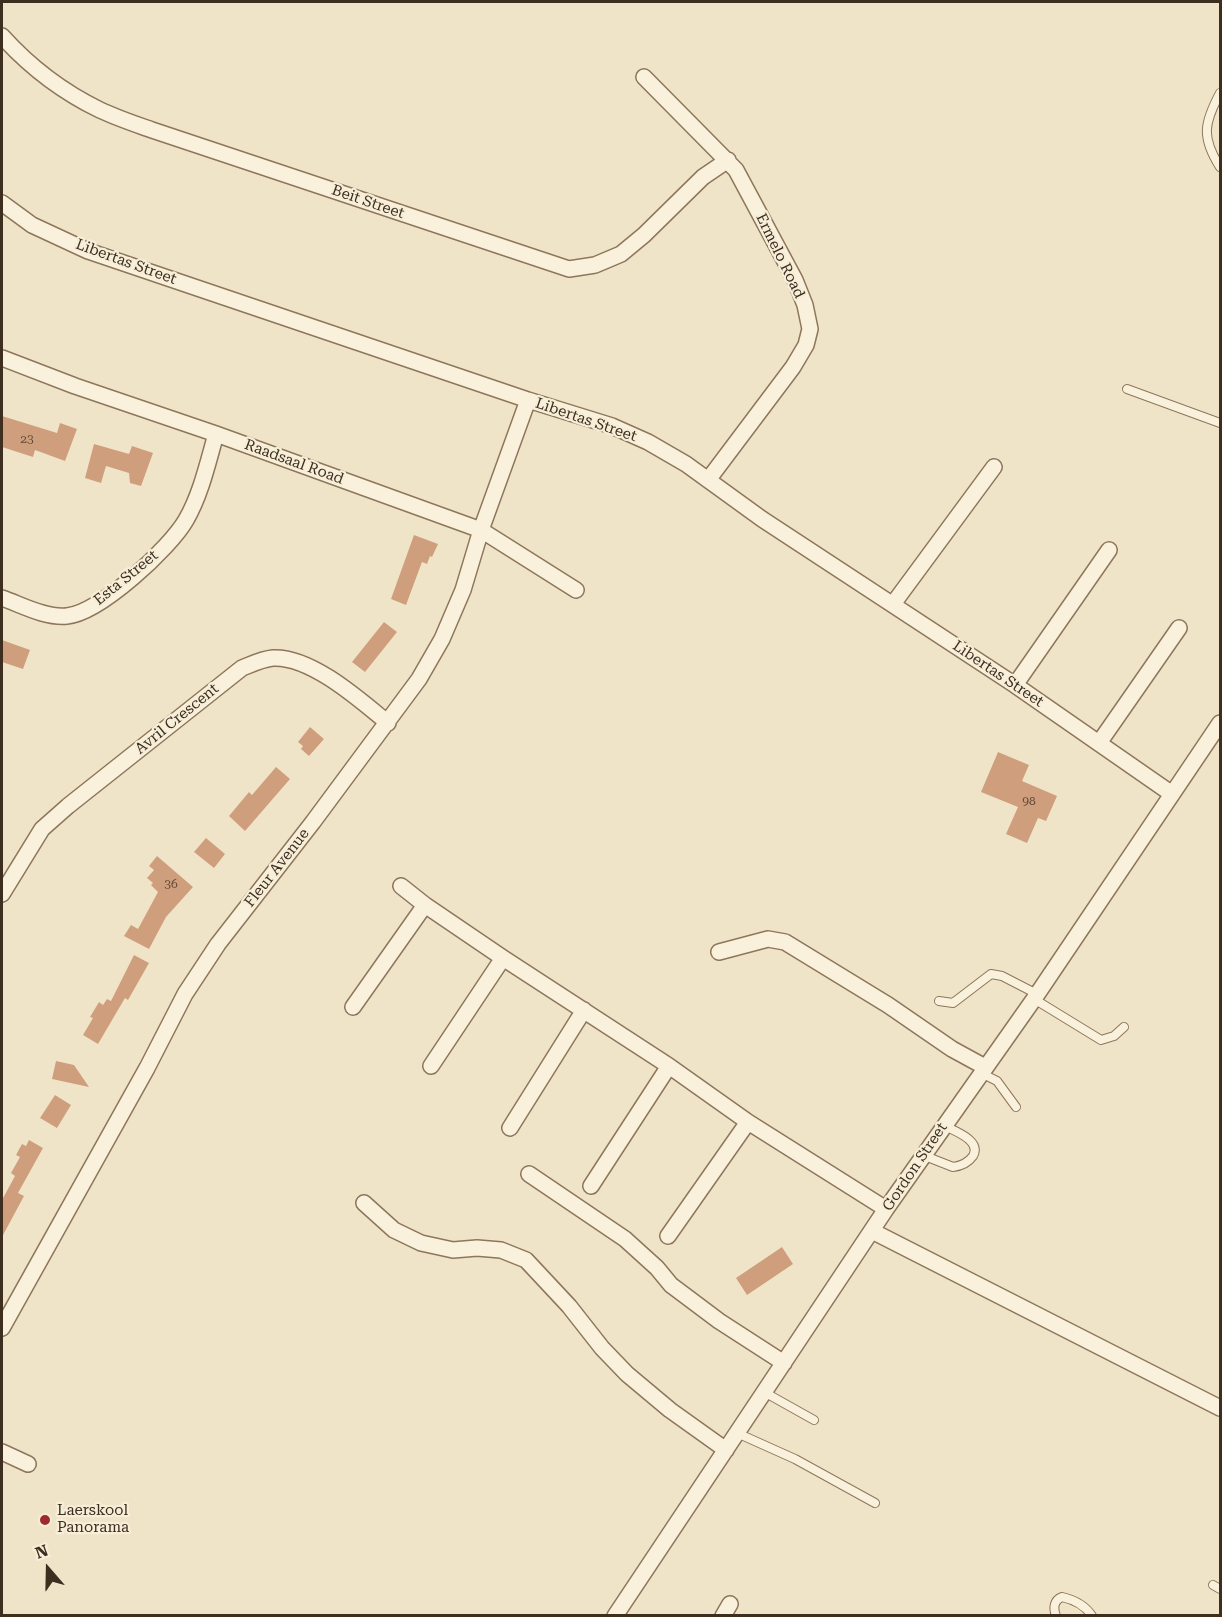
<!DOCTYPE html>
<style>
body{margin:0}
#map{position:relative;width:1222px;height:1617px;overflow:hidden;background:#f0e4c8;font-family:"Roboto Serif",serif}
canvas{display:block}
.frame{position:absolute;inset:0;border:3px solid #3d2e20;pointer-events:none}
.north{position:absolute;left:18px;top:1539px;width:60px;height:60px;-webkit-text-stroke:4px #f7eed8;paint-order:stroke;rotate:340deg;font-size:16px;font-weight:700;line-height:24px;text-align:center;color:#3d2e20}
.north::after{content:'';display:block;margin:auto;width:21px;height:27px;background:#3d2e20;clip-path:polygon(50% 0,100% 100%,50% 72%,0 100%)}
</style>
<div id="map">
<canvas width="1222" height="1617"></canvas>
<div class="frame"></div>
<div class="north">N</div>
</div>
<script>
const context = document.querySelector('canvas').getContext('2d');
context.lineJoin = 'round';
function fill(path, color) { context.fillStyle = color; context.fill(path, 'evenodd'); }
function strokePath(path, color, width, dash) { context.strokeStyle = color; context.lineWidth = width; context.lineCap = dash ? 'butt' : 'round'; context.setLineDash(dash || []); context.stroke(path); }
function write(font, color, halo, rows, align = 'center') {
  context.font = font + ' "Roboto Serif",serif'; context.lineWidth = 4.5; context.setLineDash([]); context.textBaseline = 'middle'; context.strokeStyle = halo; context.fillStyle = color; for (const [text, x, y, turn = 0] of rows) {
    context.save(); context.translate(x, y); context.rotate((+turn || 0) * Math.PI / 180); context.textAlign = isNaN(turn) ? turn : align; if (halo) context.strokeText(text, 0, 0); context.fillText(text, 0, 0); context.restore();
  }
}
const building = new Path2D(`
 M 2,416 L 57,433 L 60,423 L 77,429 L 65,461 L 35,450 L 33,457 L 2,447 Z
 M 94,444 L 129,454 L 132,446 L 153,453 L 141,486 L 130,483 L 129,473 L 106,466 L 101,483 L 85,478 Z
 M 414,535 L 438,544 L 432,557 L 430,556 L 427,564 L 422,562 L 406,605 L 391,599 Z
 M 384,622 L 397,632 L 365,672 L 352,662 Z
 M 2,640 L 30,650 L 23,669 L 2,662 Z
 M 310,727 L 324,739 L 309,756 L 301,749 L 303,746 L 298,742 Z
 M 998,752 L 1029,765 L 1022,781 L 1057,796 L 1046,821 L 1038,818 L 1027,843 L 1006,834 L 1018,807 L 981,792 Z
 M 276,767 L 290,779 L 245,831 L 229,816 L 249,792 L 252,795 Z
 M 206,838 L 225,854 L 214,868 L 194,852 Z
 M 157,856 L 193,887 L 166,917 L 149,949 L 124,936 L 131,925 L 138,929 L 158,892 L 151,885 L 153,883 L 147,878 L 154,870 L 149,866 Z
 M 134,955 L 149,963 L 128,1000 L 125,998 L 98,1044 L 83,1035 L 93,1018 L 90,1017 L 99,1002 L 103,1005 L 107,999 L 111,1001 Z
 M 56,1061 L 74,1065 L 89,1087 L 52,1079 Z
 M 55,1095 L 71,1105 L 57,1128 L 40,1118 Z
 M 29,1140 L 43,1148 L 18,1193 L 24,1196 L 2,1237 L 2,1200 L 15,1176 L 11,1173 L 20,1157 L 16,1155 L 22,1144 L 26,1146 Z
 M 782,1247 L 793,1264 L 747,1295 L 736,1278 Z`);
const service = new Path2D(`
 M 1220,93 C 1204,123 1201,137 1220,167
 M 1127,389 L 1220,423
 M 1034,999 L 1101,1040 L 1114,1036 L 1124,1027
 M 939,1001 L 953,1003 L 991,974 L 1002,976 L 1037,994
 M 981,1073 L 997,1081 L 1016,1107
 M 925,1156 L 953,1167 C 961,1166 968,1163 973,1156 C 982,1140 954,1131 943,1125
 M 764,1392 L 814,1420
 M 737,1433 L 795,1459 L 875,1503
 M 1213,1585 L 1220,1589
 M 1056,1616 C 1053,1608 1054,1600 1062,1597 C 1075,1600 1085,1605 1092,1616`);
const minor = new Path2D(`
 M 2,36 C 29,66 63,92 100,110 C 117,118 135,124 152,130 L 569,269 L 595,265 L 621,254 L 644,235 L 703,177 L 728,160
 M 644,77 L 736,170 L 795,280 L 805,305 L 810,329 L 806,345 L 793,367 L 708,480
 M 2,203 L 32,225 L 88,251 L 528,400 L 612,426 L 648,442 L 686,464 L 762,519 L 1015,685 L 1172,794
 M 2,358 L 75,386 L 216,434 L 481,530 L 576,590
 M 2,598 C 22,605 45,618 67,616 C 100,613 170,548 186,520 C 201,494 208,462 216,434
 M 893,604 L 994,467
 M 1015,685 L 1109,550
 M 1099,743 L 1179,628
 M 401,886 L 425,905 L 503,958 L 669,1066 L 748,1122 L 886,1209
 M 2,894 L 42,829 L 68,806 L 242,668 C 252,664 262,659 273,658 C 311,656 360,700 388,723
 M 719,952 L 768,939 L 785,942 L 888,1005 L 952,1049 L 985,1067
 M 353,1007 L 425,905
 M 431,1066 L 503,958
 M 510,1128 L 584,1010
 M 529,1174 L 625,1239 L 657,1268 L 671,1285 L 719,1321 L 784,1363
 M 591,1186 L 669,1066
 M 364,1203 L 394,1230 L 421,1243 L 453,1250 L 477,1248 L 501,1250 L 526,1260 L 569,1306 L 602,1348 L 627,1374 L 670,1410 L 726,1450
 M 872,1231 L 1220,1408
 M 668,1236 L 748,1122
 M 2,1328 L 147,1068 L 185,994 L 218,944 L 313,822 L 419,679 L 442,639 L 463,590 L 481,530 L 528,400
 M 2,1452 L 28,1464
 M 615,1616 L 886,1209 L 1034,999 L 1220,723
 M 723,1616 L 730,1604`);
const markers = [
 [45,1520,6,"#9e2a2b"]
];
const numberNames = [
 ["23",27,439],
 ["98",1029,801],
 ["36",171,884]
];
const streetNames = [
 ["Beit Street",368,202,19],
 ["Ermelo Road",780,256,64],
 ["Libertas Street",126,262,20],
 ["Libertas Street",586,420,19],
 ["Raadsaal Road",294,462,20],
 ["Esta Street",126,578,-39],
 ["Libertas Street",998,674,34],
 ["Avril Crescent",177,719,-39],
 ["Fleur Avenue",277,868,-52],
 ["Gordon Street",915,1167,-56]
];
const poiNames = [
 ["Laerskool",57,1511],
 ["Panorama",57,1528]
];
fill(building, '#cf9f7d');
strokePath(service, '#8d765c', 10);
strokePath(minor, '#8d765c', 18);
strokePath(service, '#faf1dc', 8);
strokePath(minor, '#faf1dc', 15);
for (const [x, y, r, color] of markers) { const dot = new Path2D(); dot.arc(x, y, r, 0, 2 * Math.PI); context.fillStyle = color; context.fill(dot); strokePath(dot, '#f7eed8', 2); }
write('12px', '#624a37', null, numberNames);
write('15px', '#3d2e20', '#f7eed8', streetNames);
write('15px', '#3d2e20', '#f7eed8', poiNames, 'left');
</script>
